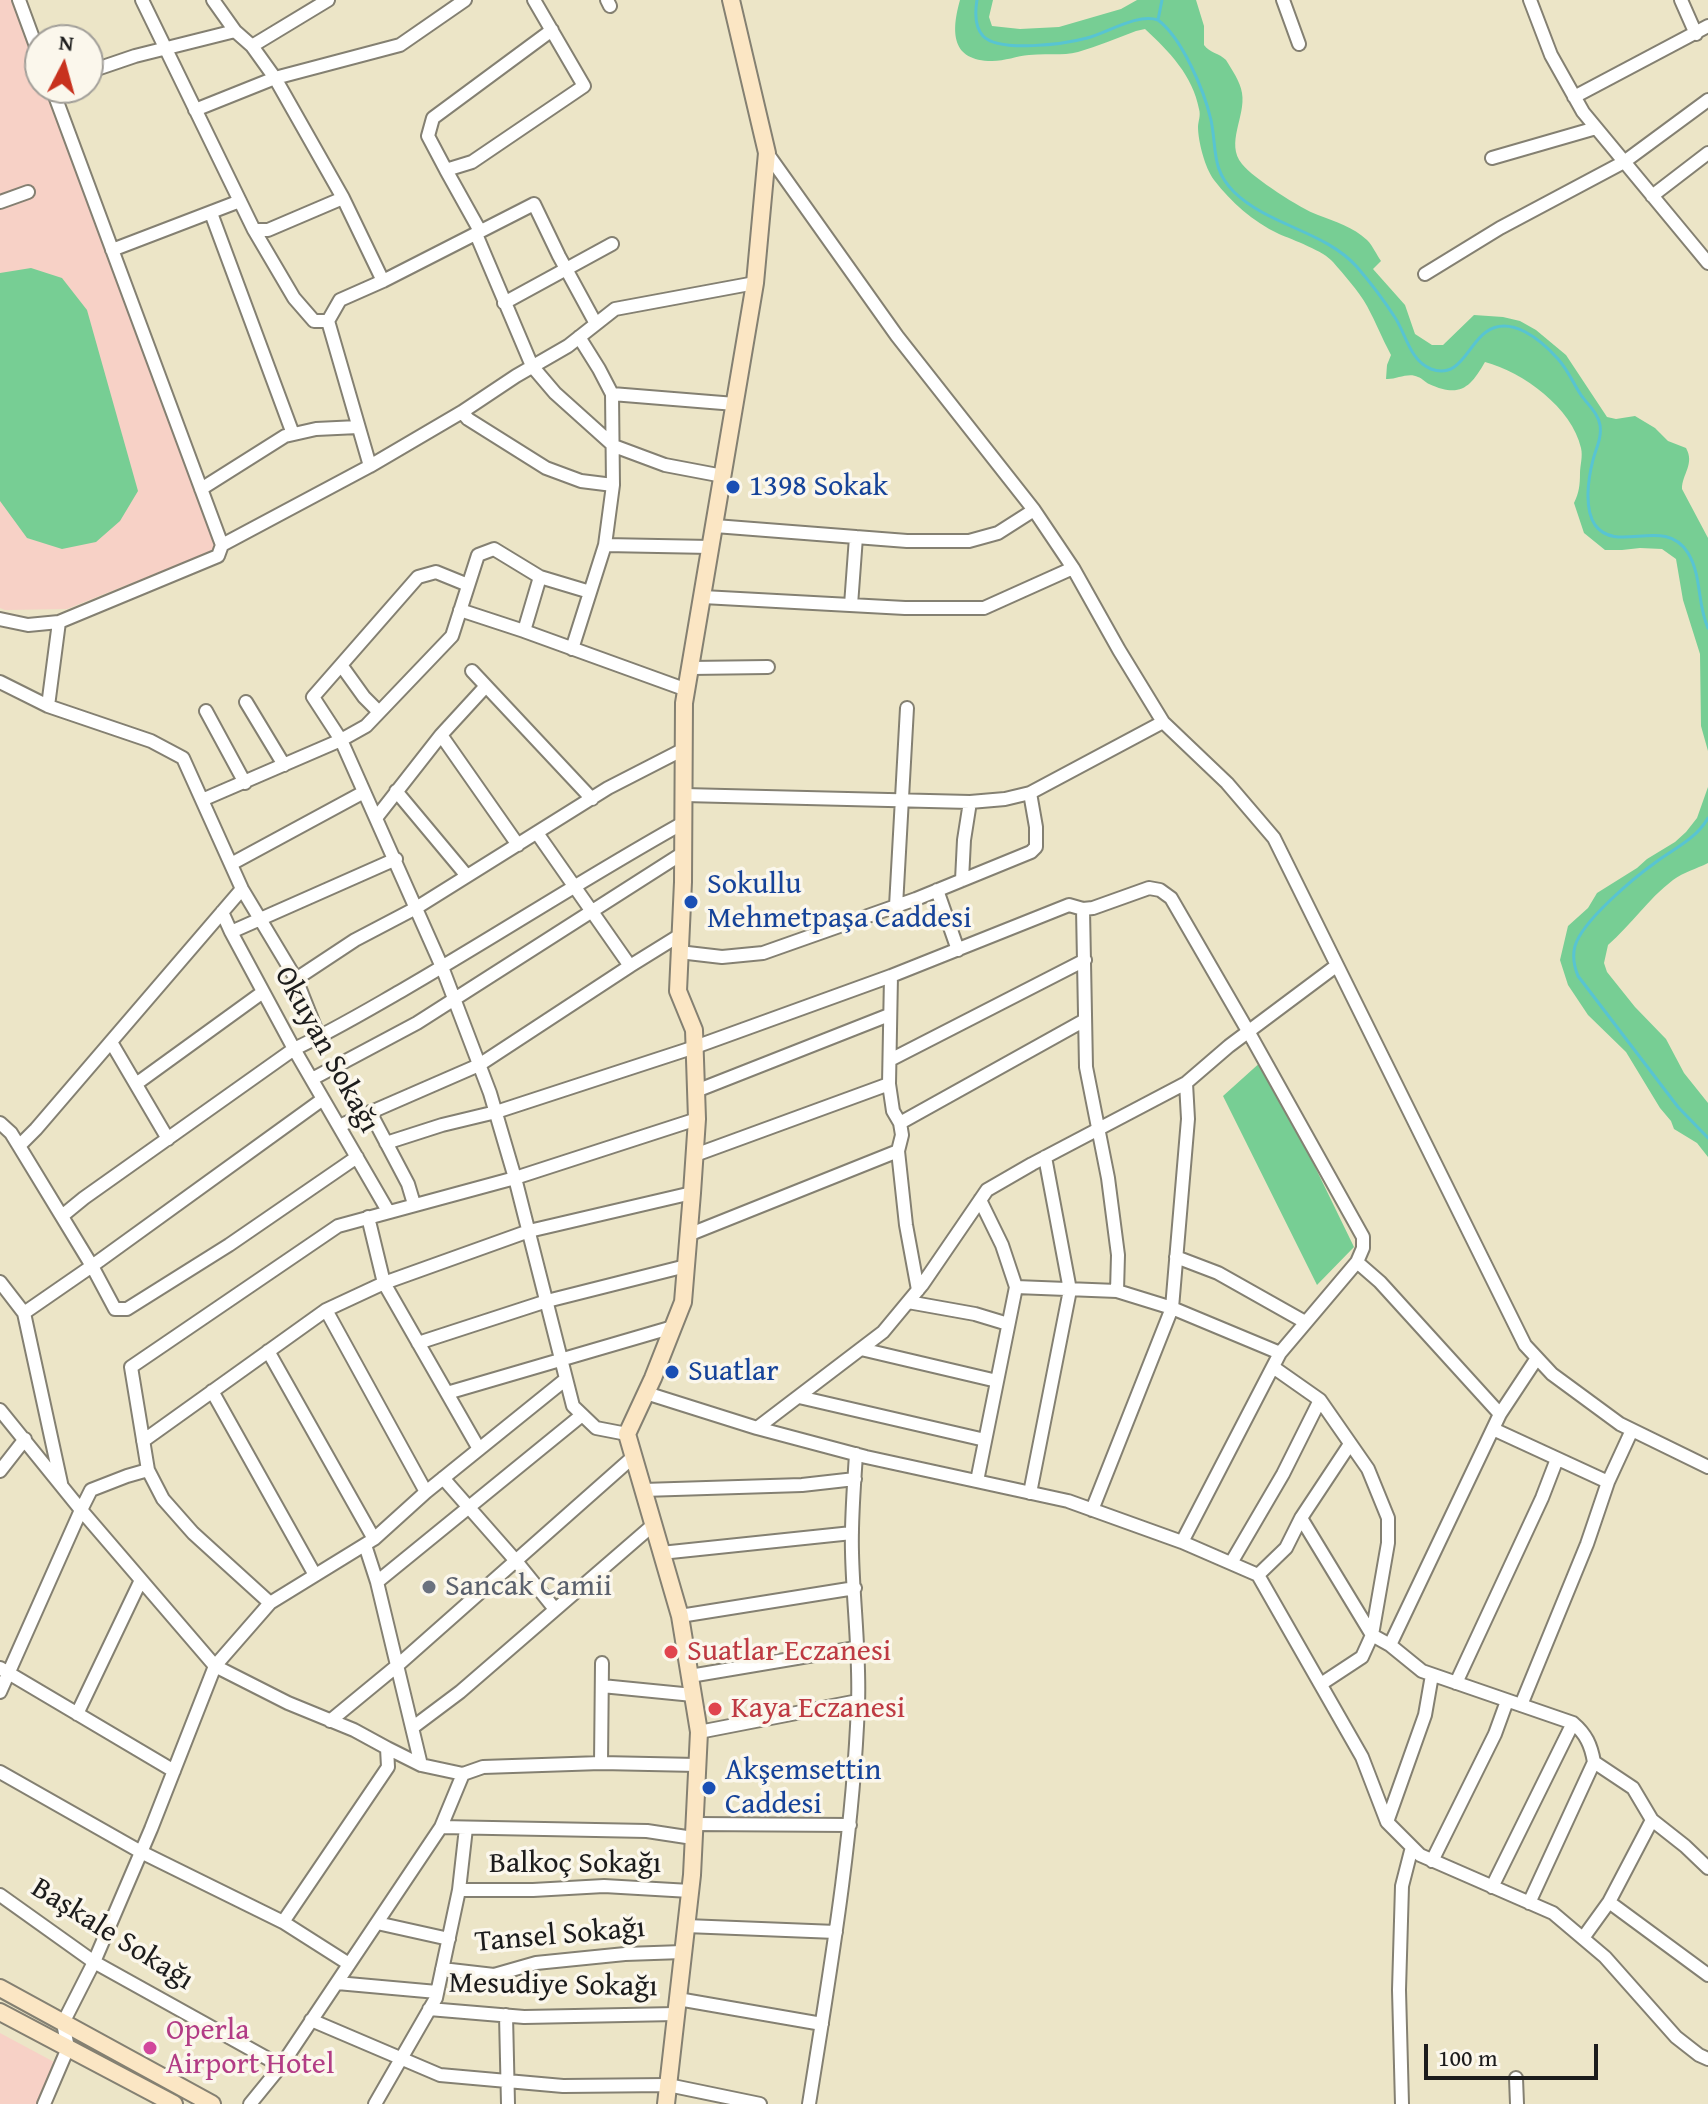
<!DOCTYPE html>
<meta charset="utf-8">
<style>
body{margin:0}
#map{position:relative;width:1708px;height:2104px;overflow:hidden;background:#ece5c7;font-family:"Gentium Book Plus",serif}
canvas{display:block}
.north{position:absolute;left:24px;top:24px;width:80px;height:80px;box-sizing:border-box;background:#fbf7ec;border:2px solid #a29f99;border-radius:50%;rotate:6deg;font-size:22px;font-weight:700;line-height:32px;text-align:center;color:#1c1c1c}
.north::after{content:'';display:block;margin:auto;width:28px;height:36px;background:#c8321e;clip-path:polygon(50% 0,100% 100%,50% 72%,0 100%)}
.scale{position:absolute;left:1424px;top:2044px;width:174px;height:36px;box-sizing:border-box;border:4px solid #1c1c1c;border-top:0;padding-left:10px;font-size:24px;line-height:28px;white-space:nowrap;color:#1c1c1c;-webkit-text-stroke:6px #fbf7ec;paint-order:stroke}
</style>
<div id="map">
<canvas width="1708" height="2104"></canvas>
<div class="north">N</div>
<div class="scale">100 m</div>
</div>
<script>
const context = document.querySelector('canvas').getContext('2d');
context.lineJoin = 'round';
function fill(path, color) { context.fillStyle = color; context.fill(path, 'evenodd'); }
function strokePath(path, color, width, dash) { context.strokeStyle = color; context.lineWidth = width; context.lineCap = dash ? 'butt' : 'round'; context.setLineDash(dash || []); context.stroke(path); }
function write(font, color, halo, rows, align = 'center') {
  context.font = font + ' "Gentium Book Plus",serif'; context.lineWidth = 7; context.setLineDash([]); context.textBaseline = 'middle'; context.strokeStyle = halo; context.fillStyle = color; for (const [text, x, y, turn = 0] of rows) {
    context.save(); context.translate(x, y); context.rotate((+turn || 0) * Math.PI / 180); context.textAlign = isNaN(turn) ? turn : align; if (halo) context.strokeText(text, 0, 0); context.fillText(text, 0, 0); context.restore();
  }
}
const built = new Path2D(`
 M 0,0 L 12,0 L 40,74 L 40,88 L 45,88 L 215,538 L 214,550 L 67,609 L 5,610 L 0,608 Z
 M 0,2033 L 56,2063 L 38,2104 L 0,2104 Z`);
const green = new Path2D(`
 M 960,0 L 993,0 L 989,17 L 992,26 L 1020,29 L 1059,27 L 1121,9 L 1137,0 L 1196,0 L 1204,26 L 1204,45 C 1210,53 1219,53 1226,60 C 1232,70 1240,81 1242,93 C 1246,117 1225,143 1242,164 C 1253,178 1301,209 1318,215 C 1336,222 1353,227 1367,240 C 1373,246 1376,254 1381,261 L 1373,269 L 1405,305 L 1415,334 L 1432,345 L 1443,345 L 1474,315 L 1503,317 L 1520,321 L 1536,330 L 1566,355 L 1607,417 L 1616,419 L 1635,416 L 1655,428 L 1668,441 L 1686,448 C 1695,464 1682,474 1682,489 L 1708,538 L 1708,751 L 1701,726 L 1700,654 L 1683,600 L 1676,559 L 1662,549 L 1640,548 L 1622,550 L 1605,550 L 1584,533 L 1574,503 C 1579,493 1580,485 1580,473 C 1580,465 1583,457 1581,448 C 1572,408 1523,372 1485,362 C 1470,388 1460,398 1429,384 C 1425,382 1422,378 1418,377 C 1408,372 1396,380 1386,379 L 1387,365 L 1391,355 C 1382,339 1376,322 1367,306 C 1358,290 1344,275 1333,262 C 1324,251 1293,240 1279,234 C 1252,221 1232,203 1214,180 C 1205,168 1198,141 1198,127 C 1198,121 1201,116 1199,109 C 1193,76 1169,51 1145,29 L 1136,31 C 1117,38 1098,46 1078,52 C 1062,56 1045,53 1029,55 C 1017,56 1005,61 992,61 C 951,61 951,32 960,0 Z
 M 31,268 L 62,278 L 87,310 L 138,491 L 120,521 L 96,542 L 62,549 L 27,538 L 0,501 L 0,273 Z
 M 1708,787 L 1708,863 C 1696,869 1684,872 1673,880 C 1648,899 1631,925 1608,945 L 1604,963 L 1607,972 L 1635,1007 L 1666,1039 L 1684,1073 L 1708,1103 L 1708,1157 L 1697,1143 L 1674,1129 L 1671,1121 L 1660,1108 L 1626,1052 L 1588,1015 L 1568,985 L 1560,960 L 1568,926 L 1588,908 L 1597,893 L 1637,868 L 1647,859 L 1675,842 L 1686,832 L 1697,818 Z
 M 1263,1060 L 1354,1247 L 1317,1285 L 1223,1096 Z`);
const stream = new Path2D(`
 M 977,0 C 975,12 974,26 983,36 C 999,53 1065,44 1087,38 C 1107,33 1137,13 1158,20 C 1182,38 1204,90 1211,120 C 1217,149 1211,169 1234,192 C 1269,226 1325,231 1357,267 C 1370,282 1383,299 1394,316 C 1406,333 1409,360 1431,369 C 1460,380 1468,344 1486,332 C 1511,314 1542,341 1558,359 C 1568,370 1573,383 1581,395 C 1588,405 1598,413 1600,425 C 1602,438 1596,448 1593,460 C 1588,479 1584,509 1595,525 C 1617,555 1665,515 1688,553 C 1702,576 1697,604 1708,628
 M 1158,20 L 1162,0
 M 1708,818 C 1696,839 1675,848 1656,862 C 1635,877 1582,921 1575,946 C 1572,957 1574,966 1578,976 L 1678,1107 L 1708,1138`);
const street = new Path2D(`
 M 19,0 L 40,57
 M 142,0 L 254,230 L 268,230 L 343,198
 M 213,0 L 235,31 L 252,46 L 275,78 L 343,198 L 383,281
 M 534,0 L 584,86 L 472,162 L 446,170 L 428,136 L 433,118 L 552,30
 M 607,0 L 610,6
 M 1283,0 L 1299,44
 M 1530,0 L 1551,55 L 1583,112 L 1708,263
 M 1681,0 L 1696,34
 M 252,46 L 328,0
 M 88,72 L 135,56 L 235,31
 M 1574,97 L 1708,26
 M 195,110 L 275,78 L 400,45 L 465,0
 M 767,153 L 897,336 L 1034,510 L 1073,568 L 1119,650 L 1163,722 L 1227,783 L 1274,838 L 1525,1345 L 1552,1374 L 1620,1424 L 1708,1467
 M 1492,158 L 1596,128
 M 446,170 L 480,231
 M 1652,196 L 1708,153
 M 0,202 L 28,192
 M 211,213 L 293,434
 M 254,230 L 294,298 L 314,321 L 328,321
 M 476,234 L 532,366 L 555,393 L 614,446 L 665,465 L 723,476
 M 112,250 L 240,201
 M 1425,274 L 1500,228 L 1624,162 L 1708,100
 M 504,303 L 612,244
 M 596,324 L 559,256 L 534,204 L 383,281 L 340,300 L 328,321 L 370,466 L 462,412 L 516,376 L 568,346 L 615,309 L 755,283
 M 612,394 L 735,404
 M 462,412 L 468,419 L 546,468 L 581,481 L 613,485
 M 201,489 L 285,436 L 316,429 L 358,427
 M 715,526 L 907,541 L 969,541 L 998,533 L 1034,510
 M 222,545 L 370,466
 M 605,545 L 711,547
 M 540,577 L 524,631 L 687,690
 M 468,585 L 436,572 L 418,577 L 313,697 L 341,740 L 366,726 L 452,636 L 478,555 L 494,549 L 540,577 L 590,592
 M 703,597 L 905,608 L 984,608 L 1073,568
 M 851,605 L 856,537
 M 460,610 L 524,631
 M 0,619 L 28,625 L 59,622 L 218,556 L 222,545 L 52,88
 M 572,649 L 605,545 L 613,485 L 612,394 L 599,369 L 579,337
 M 341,665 L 364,697 L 379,712
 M 690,668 L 768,667
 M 472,671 L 592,799
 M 0,682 L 48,706 L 151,741 L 183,758 L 242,889 L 296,979 L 319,1037
 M 246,702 L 284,765
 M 48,706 L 59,622
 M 206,711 L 245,783
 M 441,735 L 518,845
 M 396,791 L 467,876
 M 684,795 L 970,802 L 1005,799 L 1030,793 L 1163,722
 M 202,800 L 341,740 L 442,967 L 490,1093 L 515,1178 L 573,1406 L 596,1428 L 627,1434
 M 376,818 L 441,735 L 486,686
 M 537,833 L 630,966
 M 231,864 L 364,792
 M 962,880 L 964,840 L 970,802
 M 937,890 L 958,950
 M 896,906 L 907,708
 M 1083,909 L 1086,1067 L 1108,1178 L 1118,1255 L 1117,1291
 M 222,912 L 231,932 L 294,1049 L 388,1211
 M 231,932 L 396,859
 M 679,952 L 722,957 L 763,953 L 916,899 L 1031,852 L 1036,847 L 1036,827 L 1030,793
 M 891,976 L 889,1084 L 893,1111 L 900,1123 L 902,1135 L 898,1151 L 906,1225 L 918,1290
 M 296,979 L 355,940 L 416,908 L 608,788 L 684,749
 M 111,1042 L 168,1139
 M 890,1060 L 1085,960
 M 312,1079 L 417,1023 L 683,853
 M 1186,1083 L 1229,1046 L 1336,966
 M 136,1084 L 263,992
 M 696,1091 L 889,1015
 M 370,1112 L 408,1184 L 414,1204
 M 0,1123 L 11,1133 L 19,1146 L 92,1266 L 115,1309 L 127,1309 L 229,1245 L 357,1157
 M 900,1123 L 1085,1020
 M 339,1126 L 479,1065 L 630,966 L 680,935
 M 386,1143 L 442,1125 L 496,1112 L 695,1047 L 891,976 L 1069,905 L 1083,909 L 1093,908 L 1149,888 L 1160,890 L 1171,898 L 1248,1031 L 1363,1237 L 1363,1248 L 1357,1262
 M 19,1146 L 36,1129 L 242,889
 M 695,1155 L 889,1084
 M 62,1216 L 84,1198 L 294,1049 C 331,1032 366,1011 401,991 C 496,936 588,876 683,823
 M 368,1217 L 384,1283 L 479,1449
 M 688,1235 L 898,1151
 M 1176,1257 L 1218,1273 L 1305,1322
 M 0,1282 L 24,1313 L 61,1483
 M 1016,1287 L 1117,1291 L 1172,1308 L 1280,1353
 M 908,1302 L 975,1314 L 1008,1324
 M 326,1310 L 426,1492
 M 24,1313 L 92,1266 L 323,1099
 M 418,1343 L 547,1301 L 686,1266
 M 861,1349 L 997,1381
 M 268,1351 L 374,1539
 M 1273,1367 L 1320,1400 L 1368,1469 L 1388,1518 L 1388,1543 L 1372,1635 L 1362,1657 L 1321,1684
 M 212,1391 L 315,1575
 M 447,1393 L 673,1327
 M 646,1393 L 757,1428 L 866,1457 L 1068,1501 L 1182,1542 L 1258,1575 L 1362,1757 L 1387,1822 L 1420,1855 L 1553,1913 L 1605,1957 L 1676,2037 L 1699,2055 L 1708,2059
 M 799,1397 L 985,1440
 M 0,1410 L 81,1510 L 0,1692
 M 757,1428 L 883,1332 L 922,1285 L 987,1190 L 1032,1164 L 1186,1083 L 1188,1119 L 1172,1308 L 1092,1510
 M 1493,1429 L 1608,1482
 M 143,1441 L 326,1310 L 384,1283 L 529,1231 L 692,1193
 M 148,1470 L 127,1476 L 91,1490 L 81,1510 L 215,1666 L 288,1703 L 354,1730 L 387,1748 L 388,1767 L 283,1922
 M 0,1471 L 25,1439
 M 443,1478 L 516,1561 L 554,1608
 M 977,1481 L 1016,1287 L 1002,1245 L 980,1200
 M 643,1490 L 802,1485 L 855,1479
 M 1030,1493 L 1070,1290 L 1045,1157
 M 1301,1518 L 1372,1635 L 1390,1645 L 1422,1671 L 1573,1723 C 1586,1734 1591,1745 1594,1762 L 1529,1903
 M 1182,1542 L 1280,1353 L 1357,1262 L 1380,1282 L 1500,1414
 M 365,1545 L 377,1582 L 421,1765
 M 661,1553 L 852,1533
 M 1231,1563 L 1283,1474 L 1320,1400
 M 1258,1575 L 1286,1548 L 1301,1518 L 1350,1444
 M 377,1582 L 582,1415
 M 270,1603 L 193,1533 L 163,1499 L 148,1470 L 131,1367 L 338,1226 L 515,1178 L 697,1119
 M 680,1616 L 855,1588
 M 1390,1645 L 1500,1414 L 1537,1358
 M 0,1668 L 174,1771
 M 690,1676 L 856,1648
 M 1456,1683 L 1542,1498 L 1557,1459
 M 602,1686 L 693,1695
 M 1521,1705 L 1587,1544 L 1608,1482 L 1632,1430
 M 77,1714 L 141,1580
 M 330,1721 L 398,1665 L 633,1457
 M 412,1728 L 460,1692 L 653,1525
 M 699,1732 L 858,1701
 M 387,1748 L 421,1765 L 463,1774 L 441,1827
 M 1594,1762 L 1633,1788 L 1652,1820 L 1685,1846 L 1708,1868
 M 601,1763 L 602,1663
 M 0,1772 L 141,1852 L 283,1922 L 349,1964
 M 463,1774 L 483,1767 L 601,1763 L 697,1765
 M 1387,1822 L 1425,1715 L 1432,1675
 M 694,1824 L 850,1825
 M 1432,1861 L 1495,1734 L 1507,1701
 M 1492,1887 L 1573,1723
 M 459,1890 L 533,1890 L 604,1886 L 690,1891
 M 0,1895 L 94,1962 L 281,2066
 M 1609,1902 L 1708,1975
 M 377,1923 L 449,1939
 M 686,1926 L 836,1932
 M 1583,1938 L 1609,1902 L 1652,1820
 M 442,1969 L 494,1975 L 536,1963 L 625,1954 L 683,1952
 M 337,1983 L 437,1992
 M 678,1999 L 822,2024
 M 429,2009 L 524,2017 L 676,2014
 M 506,2015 L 508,2104
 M 311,2020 L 440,2075 L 563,2086 L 668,2085 L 760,2104
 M 1516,2078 L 1517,2104
 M 44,2104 L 68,2048 L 63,2023 L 94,1962 L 151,1829 L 215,1666 L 270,1603 L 374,1539 L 426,1492 L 566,1379
 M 250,2104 L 281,2066 L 441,1827 L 647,1831 L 693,1838
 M 375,2104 L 436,1998 L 459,1890 L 466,1828
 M 809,2104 C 830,1971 853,1839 858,1704 C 860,1654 853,1602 852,1552 C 851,1520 854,1487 856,1454
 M 1402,2104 L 1399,1990 L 1402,1886 L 1412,1847`);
const secondary = new Path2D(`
 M 0,1988 L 212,2104
 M 0,2012 L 174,2104
 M 666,2104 L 692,1875 L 699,1732 L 680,1616 L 627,1434 L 653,1378 L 683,1302 L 692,1193 L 697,1119 L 694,1030 L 678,991 L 683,882 L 684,703 L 755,283 L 767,153 L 731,0`);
const markers = [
 [733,487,8,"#1a4fb4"],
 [691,902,8,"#1a4fb4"],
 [672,1372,8,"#1a4fb4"],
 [429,1587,8,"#6b7280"],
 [671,1652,8,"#e0444e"],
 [715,1709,8,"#e0444e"],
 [709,1788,8,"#1a4fb4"],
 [150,2048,8,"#d1479c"]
];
const transitNames = [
 ["1398 Sokak",749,487],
 ["Sokullu",707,885],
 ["Mehmetpaşa Caddesi",707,919],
 ["Suatlar",688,1372],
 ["Akşemsettin",725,1771],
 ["Caddesi",725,1805]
];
const streetNames = [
 ["Okuyan Sokağı",326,1050,61],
 ["Balkoç Sokağı",575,1864],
 ["Başkale Sokağı",112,1935,32],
 ["Tansel Sokağı",560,1936,-5],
 ["Mesudiye Sokağı",553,1986,1]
];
const worshipNames = [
 ["Sancak Camii",445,1587]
];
const healthNames = [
 ["Suatlar Eczanesi",687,1652],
 ["Kaya Eczanesi",731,1709]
];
const hotelNames = [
 ["Operla",166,2031],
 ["Airport Hotel",166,2065]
];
fill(built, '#f7d1c6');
fill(green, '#77ce94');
strokePath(stream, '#58c4d2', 3);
strokePath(street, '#848072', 16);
strokePath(secondary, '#848072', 20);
strokePath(street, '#fff', 12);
strokePath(secondary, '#fbe6c4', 16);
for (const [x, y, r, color] of markers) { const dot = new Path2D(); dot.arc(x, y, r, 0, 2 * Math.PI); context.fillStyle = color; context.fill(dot); strokePath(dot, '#fbf7ec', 3); }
write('30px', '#164399', '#fbf7ec', transitNames, 'left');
write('30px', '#1c1c1c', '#fbf7ec', streetNames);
write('30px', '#5b616d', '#fbf7ec', worshipNames, 'left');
write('30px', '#be3a42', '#fbf7ec', healthNames, 'left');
write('30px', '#b23c85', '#fbf7ec', hotelNames, 'left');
</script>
